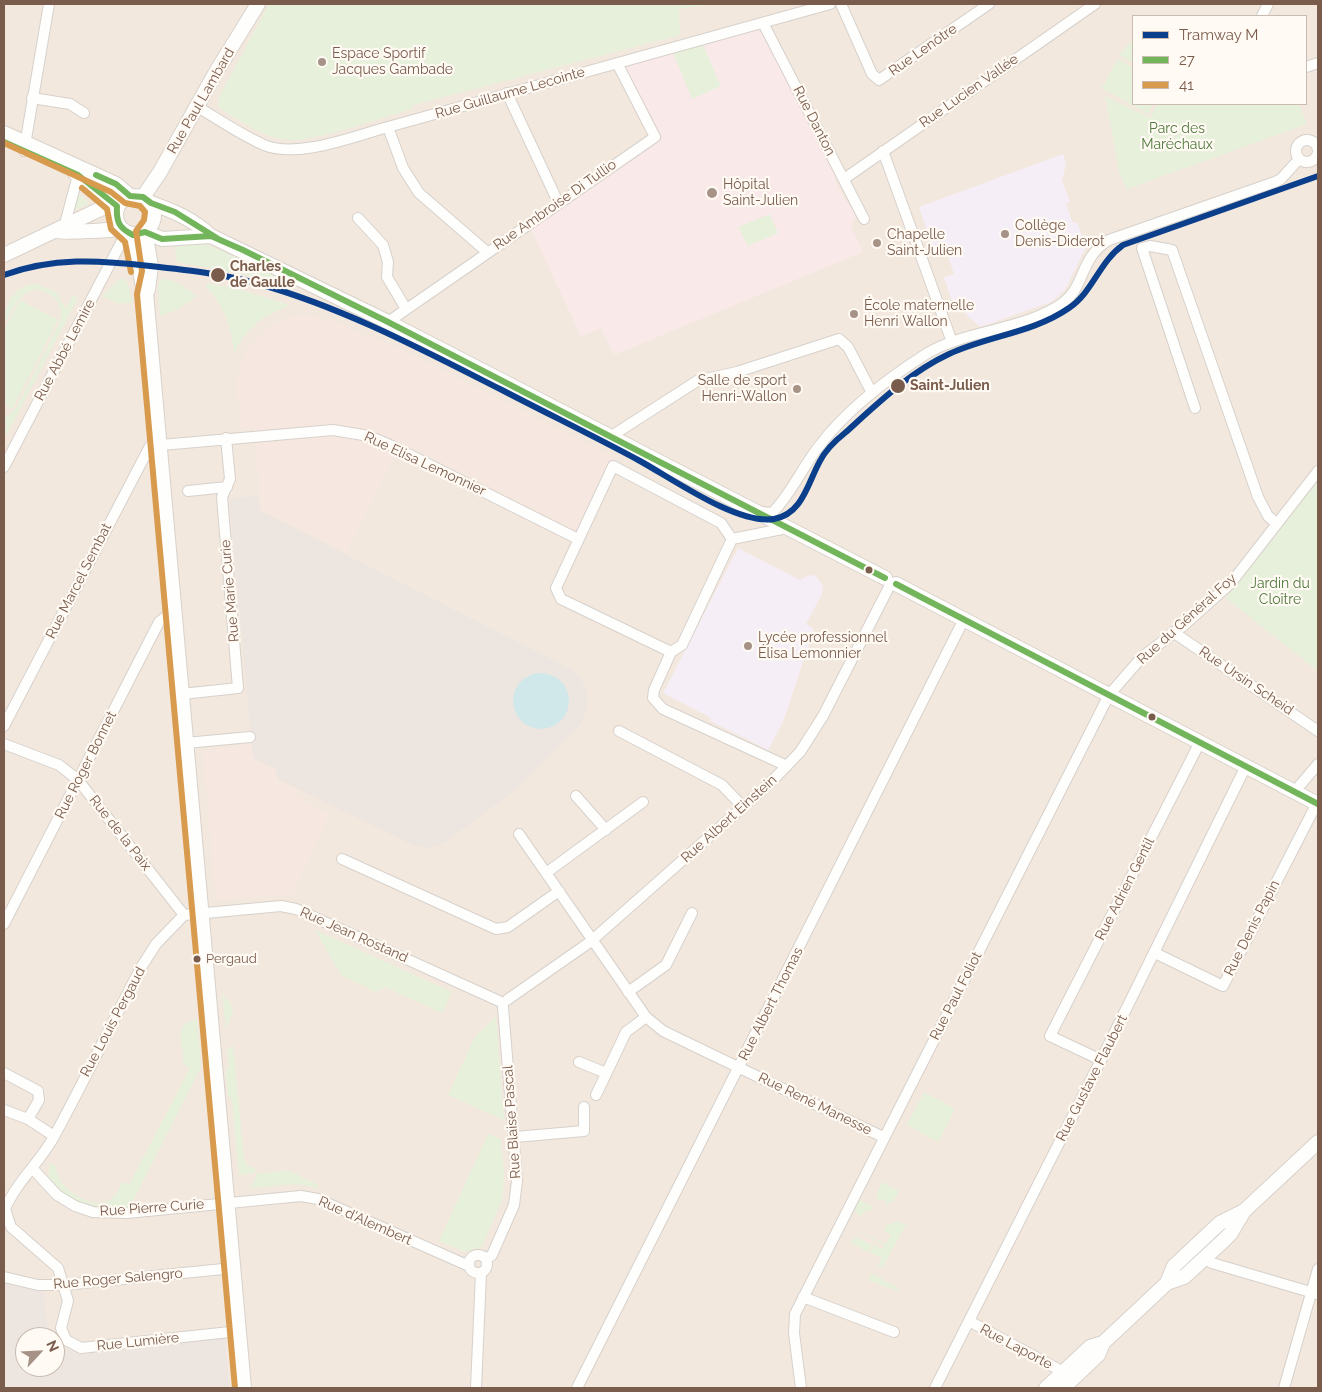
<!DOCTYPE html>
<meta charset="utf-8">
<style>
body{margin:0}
#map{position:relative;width:1322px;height:1392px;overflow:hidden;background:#f9f5f0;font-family:Raleway,sans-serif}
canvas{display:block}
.frame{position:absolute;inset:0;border:5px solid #7a5c4d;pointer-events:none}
.legend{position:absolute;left:1132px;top:15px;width:175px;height:90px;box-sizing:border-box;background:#fffaf3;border:1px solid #cabbb1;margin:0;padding:6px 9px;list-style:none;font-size:15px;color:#7a5c4d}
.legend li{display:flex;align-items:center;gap:10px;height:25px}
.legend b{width:25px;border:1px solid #cabbb1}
.north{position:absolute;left:15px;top:1327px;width:50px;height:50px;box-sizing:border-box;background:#fffaf3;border:1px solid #cabbb1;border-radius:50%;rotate:65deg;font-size:14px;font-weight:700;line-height:20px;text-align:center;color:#7a5c4d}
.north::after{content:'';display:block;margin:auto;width:18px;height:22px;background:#a69286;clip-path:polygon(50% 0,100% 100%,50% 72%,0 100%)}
</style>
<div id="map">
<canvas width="1322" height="1392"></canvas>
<div class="frame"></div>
<ul class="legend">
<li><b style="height:6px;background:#0b3e8b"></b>Tramway M</li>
<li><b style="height:6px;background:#73b55b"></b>27</li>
<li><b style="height:6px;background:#d89a4c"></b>41</li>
</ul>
<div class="north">N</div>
</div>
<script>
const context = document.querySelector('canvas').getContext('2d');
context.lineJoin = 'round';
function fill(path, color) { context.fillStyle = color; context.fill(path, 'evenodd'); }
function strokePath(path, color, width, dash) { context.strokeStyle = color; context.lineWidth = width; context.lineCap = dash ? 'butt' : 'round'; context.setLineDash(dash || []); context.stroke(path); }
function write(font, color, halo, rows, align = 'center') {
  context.font = font + ' Raleway,sans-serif'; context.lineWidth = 4.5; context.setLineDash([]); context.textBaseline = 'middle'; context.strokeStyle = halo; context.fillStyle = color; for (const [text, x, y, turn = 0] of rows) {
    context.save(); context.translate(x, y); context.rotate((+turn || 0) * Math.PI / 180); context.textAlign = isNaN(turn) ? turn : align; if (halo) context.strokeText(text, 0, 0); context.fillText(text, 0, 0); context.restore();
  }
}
const residential = new Path2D(`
 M 4,4 L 1318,4 L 1318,1388 L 4,1388 ZM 1133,16 L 1306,16 L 1306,104 L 1133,104 ZM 25,1337 L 55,1337 L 55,1367 L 25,1367 Z`);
const commercial = new Path2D(`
 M 303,314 L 335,322 L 406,352 L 614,458 L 577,530 L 401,442 L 347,553 L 261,510 L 254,429 L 241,428 L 237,388 L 238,372 L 247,350 L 262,332 L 279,321 Z
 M 253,744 L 253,758 L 277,769 L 278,779 L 285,784 L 298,788 L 295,795 L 329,814 L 293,895 L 219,899 L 215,895 L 203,751 Z`);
const industrial = new Path2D(`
 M 258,496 L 260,511 L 571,669 L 582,680 L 587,695 L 586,710 L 580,725 L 514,791 L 445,842 L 429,848 L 413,845 L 278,779 L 276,769 L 253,758 L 229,498 ZM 542,673 L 549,673 L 570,699 L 569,706 L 561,720 L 533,727 L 520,719 L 516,714 L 518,686 L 527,676 Z
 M 4,1283 L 43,1291 L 49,1337 L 25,1337 L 25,1367 L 55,1367 L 55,1344 L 80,1354 L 87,1354 L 222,1338 L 225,1339 L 229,1388 L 4,1388 Z`);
const education = new Path2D(`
 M 1063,154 L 1066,164 L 1062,180 L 1070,202 L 1066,204 L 1073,223 L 1077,222 L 1086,247 L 1065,290 L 1051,302 L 980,327 L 960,309 L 956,314 L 944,277 L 954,274 L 945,247 L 939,249 L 937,244 L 932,246 L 919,207 Z
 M 738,548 L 800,580 L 809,575 L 816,576 L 823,586 L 822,594 L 806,624 L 814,629 L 783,722 L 768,750 L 710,721 L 711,718 L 663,693 Z`);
const medical = new Path2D(`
 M 756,30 L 764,33 L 837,176 L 835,179 L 838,187 L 856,216 L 851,226 L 863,252 L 614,355 L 601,328 L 581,337 L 530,227 L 662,136 L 625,67 Z`);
const green = new Path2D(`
 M 269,4 L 713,4 L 679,9 L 680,35 L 413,105 L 412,109 C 383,117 312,143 286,140 C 260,136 239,120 218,107 L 218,99 Z
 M 1133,40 L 1133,63 L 1119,55 Z
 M 703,45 L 721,86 L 692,99 L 673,53 Z
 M 1118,59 L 1133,68 L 1133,104 L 1153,104 L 1148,114 L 1102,88 Z
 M 1105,96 L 1150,118 L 1157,104 L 1299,104 L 1307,124 L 1127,189 L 1120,175 Z
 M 76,191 L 89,204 L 72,211 Z
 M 770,214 L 778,233 L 748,246 L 738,227 Z
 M 203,243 L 285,278 L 294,284 L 294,290 L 241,274 L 177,262 L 175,247 L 182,244 Z
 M 163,278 L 178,283 L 197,296 L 177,310 L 160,316 L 158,284 Z
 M 119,279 L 124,279 L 128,284 L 133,303 L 116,303 L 102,296 Z
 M 207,283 L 238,289 L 287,304 L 287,307 C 263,315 244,330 234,354 C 232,328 225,306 206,287 Z
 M 37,284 L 56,292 L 66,309 L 73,295 L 78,298 L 7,434 L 4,433 L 7,423 L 4,424 L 4,419 L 16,408 L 60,322 L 61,312 L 58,302 C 31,273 16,302 4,325 C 4,305 14,284 37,284 Z
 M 20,300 L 58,320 L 12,409 L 4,404 L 4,330 Z
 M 1318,481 L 1318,671 L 1226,598 Z
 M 315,930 L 452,992 L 442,1013 L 385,987 L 376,992 L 341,975 Z
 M 222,993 L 230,1002 L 233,1011 L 226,1029 Z
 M 496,1016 L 504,1120 L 448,1095 L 475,1037 Z
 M 197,1020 L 201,1067 L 130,1207 L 110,1210 L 87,1207 L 56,1191 L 48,1179 L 50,1163 L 56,1166 C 54,1186 90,1210 108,1201 C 115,1198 119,1189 122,1182 L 129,1185 L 190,1068 L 183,1064 C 187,1047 168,1024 197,1020 Z
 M 233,1045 L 244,1160 L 248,1166 L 255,1168 L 255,1173 L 239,1175 L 232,1100 L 228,1095 L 225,1072 L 229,1068 L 227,1050 Z
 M 924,1092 L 955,1109 L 938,1142 L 907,1125 Z
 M 488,1134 L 501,1139 L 504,1175 L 502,1201 L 482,1246 L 465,1252 L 439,1241 Z
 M 288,1170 L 318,1185 L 317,1188 L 296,1184 L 250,1188 L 257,1174 Z
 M 882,1182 L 899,1191 L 893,1202 L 886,1205 L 884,1199 L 879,1201 L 877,1194 Z
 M 859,1200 L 872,1206 L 873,1209 L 864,1212 L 862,1216 L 853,1211 Z
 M 898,1221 L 906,1225 L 882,1268 L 878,1266 L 882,1258 L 870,1252 L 874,1245 L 882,1249 L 884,1245 L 846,1225 L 886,1244 L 891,1235 L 884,1231 L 886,1228 L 884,1227 Z
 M 854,1236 L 872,1245 L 868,1252 L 851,1243 Z
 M 871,1273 L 898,1288 L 897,1291 L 868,1280 Z`);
const water = new Path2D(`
 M513 701a28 28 0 1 1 56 0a28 28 0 1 1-56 0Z`);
const street = new Path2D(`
 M 841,4 L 872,74 L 879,80 L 989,4
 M 1262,16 L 1268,4
 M 763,23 L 864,219
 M 1306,67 L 1318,63
 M 507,93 L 558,202
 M 32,98 L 70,104 L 84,113
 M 196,106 C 218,119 241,135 264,145 C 298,159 354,136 388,127 L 830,4
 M 388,127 L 403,168 L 419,193 L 487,252
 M1296 151a11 11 0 1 1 22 0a11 11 0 1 1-22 0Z
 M 24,151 L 49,4
 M 883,151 L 952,342
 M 844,179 L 1095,4
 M 358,218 L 383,245 L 388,262 L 387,277 L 406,309
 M 65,224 L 78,175
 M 388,322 L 655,137 L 617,63
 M 1195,408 L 1142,248 L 1150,246 L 1172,250 L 1258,497 L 1268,516 L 1277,524
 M 610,437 L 697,381 L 737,372 L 839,339 L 848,347 L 872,393
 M 4,467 L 126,233
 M 188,491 L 227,487
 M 761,512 L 772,513 C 792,493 802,467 820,445 C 848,408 887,379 926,354 C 964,330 1027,330 1064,302 C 1085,286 1080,257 1109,240 L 1275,182 L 1281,179 L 1299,159
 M 732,539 L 682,645 L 671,652 L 654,690 L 653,698 L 663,709 L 787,766
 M 732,539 L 787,528
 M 1173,632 L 1318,731
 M 671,652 L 561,599 L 556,588 L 613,466 L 721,523 L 732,539
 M 182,694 L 238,688 L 222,497 L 230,479 L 226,438
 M 4,726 L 150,446 L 333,430 L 369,436 L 390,445 L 578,539
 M 619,731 L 722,785 L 743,807
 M 186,743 L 250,737
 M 4,744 L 59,765 L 78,780 L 184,915
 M 1295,791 L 1318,764
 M 576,796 L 606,830
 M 519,834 L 646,1017 L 663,1031 L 883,1137
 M 342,859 L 496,929 L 508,927 L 559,891
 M 546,873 L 643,802
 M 184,915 L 156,944 L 142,966 C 111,1023 84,1083 52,1140 C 38,1164 16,1183 5,1209 L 11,1227 L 58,1268 L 68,1301 L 61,1328 L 66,1340 L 81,1348 L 239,1331
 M 184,915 L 281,906 L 296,909 L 499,1001
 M 4,924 L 159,622 L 165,617 L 175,616
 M 1155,953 L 1223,986 L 1317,803
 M 628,992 L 666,965 L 692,913
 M 507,1000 L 590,942 L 770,783 L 800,752 L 823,716 L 889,587
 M 1101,1060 L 1050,1036 L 1200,742
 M 579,1062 L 606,1073
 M 4,1073 L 38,1091 L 39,1100 L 28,1119
 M 596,1095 L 626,1032 L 646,1017
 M 4,1110 L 28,1119 L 54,1136
 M 515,1137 L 584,1131 L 584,1107
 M 32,1168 L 57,1195 L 75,1206 L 93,1212 L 127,1213 L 301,1196 L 318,1199 L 469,1266
 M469 1264a9 9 0 1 1 18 0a9 9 0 1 1-18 0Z
 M 1204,1258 L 1212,1263 L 1317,1294
 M 486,1259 L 492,1255 L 514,1205 L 517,1181 L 503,1007
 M 4,1277 L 38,1285 L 64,1285 L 233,1268
 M 803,1297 L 894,1332
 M 969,1321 L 1056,1368 L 1061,1374
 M 476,1388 L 481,1273
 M 577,1388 L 964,619
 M 801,1388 L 794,1333 L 795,1314 L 1109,695 L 1142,657 L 1183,626 L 1231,583 L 1318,471
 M 935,1388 L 1101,1060 L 1246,766
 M 1284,1388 L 1318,1269`);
const secondary = new Path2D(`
 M 4,133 L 116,184 L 130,196
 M 75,173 L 88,181 L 117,206
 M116 215a19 19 0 1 1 38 0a19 19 0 1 1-38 0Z
 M 143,197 L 160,172 L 216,72 L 258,4
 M 151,203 C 173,211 193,219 211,236 L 388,322 L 885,578
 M 58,231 C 64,233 110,230 121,229
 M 145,232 L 162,239 L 211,236
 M 145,232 L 151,266 L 148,290
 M 133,235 L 143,287 L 146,293 L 244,1388
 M 4,255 L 96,211 L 105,207 L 117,208
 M 896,584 L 1318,804
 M 1167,1283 L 1174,1266 L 1220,1223 L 1244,1211 L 1318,1142
 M 1046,1388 L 1090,1347 L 1103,1343
 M 1063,1388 L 1098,1355 L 1103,1343 L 1167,1283 L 1184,1277 L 1223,1241 L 1231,1233 L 1244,1211`);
const bus1 = new Path2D(`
 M 4,142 L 78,175 L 117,206 C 116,222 119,228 133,235 L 145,232 L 162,239 L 211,236 L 243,250 L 388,322 L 885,578
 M 96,175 L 116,184 L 130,196 L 143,197 L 151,203 L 175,212 L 220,240
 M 896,584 L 1318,804`);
const bus2 = new Path2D(`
 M 4,143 L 111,192 L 125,203 L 140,206 L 145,212 L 144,220 L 136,231 L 142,271 L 137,294 L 235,1388
 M 82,188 L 107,209 L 111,229 L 125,242 L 131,272`);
const tram1 = new Path2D(`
 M 4,275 C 53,257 99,260 150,266 C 187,270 224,274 259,284 C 344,308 423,350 502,390 C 548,414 594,436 640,461 C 673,479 737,525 774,519 C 803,514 808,482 820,461 C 826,449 836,440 846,432 C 877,404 910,372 949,354 C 987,336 1033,333 1069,308 C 1093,292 1099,262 1123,245 L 1318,176`);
const markers = [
 [322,62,5,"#a69286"],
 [712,193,6,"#a69286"],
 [1005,234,5,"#a69286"],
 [877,243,5,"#a69286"],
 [218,275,8,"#7a5c4d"],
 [854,314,5,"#a69286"],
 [898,386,8,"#7a5c4d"],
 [797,389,5,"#a69286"],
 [869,570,4.5,"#7a5c4d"],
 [748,646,5,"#a69286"],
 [1152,717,4.5,"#7a5c4d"],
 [197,959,4.5,"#7a5c4d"]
];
const busNames = [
 ["Pergaud",206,959]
];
const streetNames = [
 ["Rue Lenôtre",923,50,-35],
 ["Rue Lucien Vallée",969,91,-35],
 ["Rue Guillaume Lecointe",510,93,-16],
 ["Rue Paul Lambard",201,101,-60],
 ["Rue Danton",814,121,63],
 ["Rue Ambroise Di Tullio",555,205,-35],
 ["Rue Abbé Lemire",65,350,-62],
 ["Rue Elisa Lemonnier",425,464,25],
 ["Rue Marcel Sembat",79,581,-63],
 ["Rue Marie Curie",230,591,-95],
 ["Rue du Général Foy",1187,619,-42],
 ["Rue Ursin Scheid",1246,681,34],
 ["Rue Roger Bonnet",86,765,-63],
 ["Rue Albert Einstein",729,819,-42],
 ["Rue de la Paix",120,833,52],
 ["Rue Adrien Gentil",1125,889,-63],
 ["Rue Denis Papin",1252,928,-63],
 ["Rue Jean Rostand",354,935,24],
 ["Rue Paul Foliot",956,996,-63],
 ["Rue Albert Thomas",771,1004,-63],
 ["Rue Louis Pergaud",113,1022,-62],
 ["Rue Gustave Flaubert",1092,1078,-63],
 ["Rue René Manesse",815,1104,26],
 ["Rue Blaise Pascal",512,1122,-94],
 ["Rue Pierre Curie",152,1208,-4],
 ["Rue d'Alembert",365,1221,24],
 ["Rue Roger Salengro",118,1279,-5],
 ["Rue Lumière",138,1342,-6],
 ["Rue Laporte",1016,1347,28]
];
const poiNames = [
 ["Espace Sportif",332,54],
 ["Jacques Gambade",332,70],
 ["Hôpital",723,185],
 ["Saint-Julien",723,201],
 ["Collège",1015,226],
 ["Denis-Diderot",1015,242],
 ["Chapelle",887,235],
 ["Saint-Julien",887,251],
 ["École maternelle",864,306],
 ["Henri Wallon",864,322],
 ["Salle de sport",787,381,"right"],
 ["Henri-Wallon",787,397,"right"],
 ["Lycée professionnel",758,638],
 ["Élisa Lemonnier",758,654]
];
const parkNames = [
 ["Parc des",1177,129],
 ["Maréchaux",1177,145],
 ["Jardin du",1280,584],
 ["Cloître",1280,600]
];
const stopNames = [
 ["Charles",230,267],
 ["de Gaulle",230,283],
 ["Saint-Julien",910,386]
];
fill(residential, '#f2e8de');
fill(commercial, '#f6e8e1');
fill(industrial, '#ede5e0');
fill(education, '#f6eef6');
fill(medical, '#fae9e9');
fill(green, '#e7f0db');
fill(water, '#d0e8ea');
strokePath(street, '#d7d1cb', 12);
strokePath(secondary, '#d9d2cb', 16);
strokePath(street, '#fefefd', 10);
strokePath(secondary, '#fefefd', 14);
strokePath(bus1, '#73b55b', 6);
strokePath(bus2, '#d89a4c', 6);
strokePath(tram1, '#0b3e8b', 6);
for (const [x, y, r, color] of markers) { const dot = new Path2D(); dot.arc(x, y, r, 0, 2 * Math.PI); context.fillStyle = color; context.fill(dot); strokePath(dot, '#fffaf3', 2); }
write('13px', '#7a5c4d', '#fffaf3', busNames, 'left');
write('14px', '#7a5c4d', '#fffaf3', streetNames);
write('14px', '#7a5c4d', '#fffaf3', poiNames, 'left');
write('14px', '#537a41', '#fffaf3', parkNames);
write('bold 14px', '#7a5c4d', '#fffaf3', stopNames, 'left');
</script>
